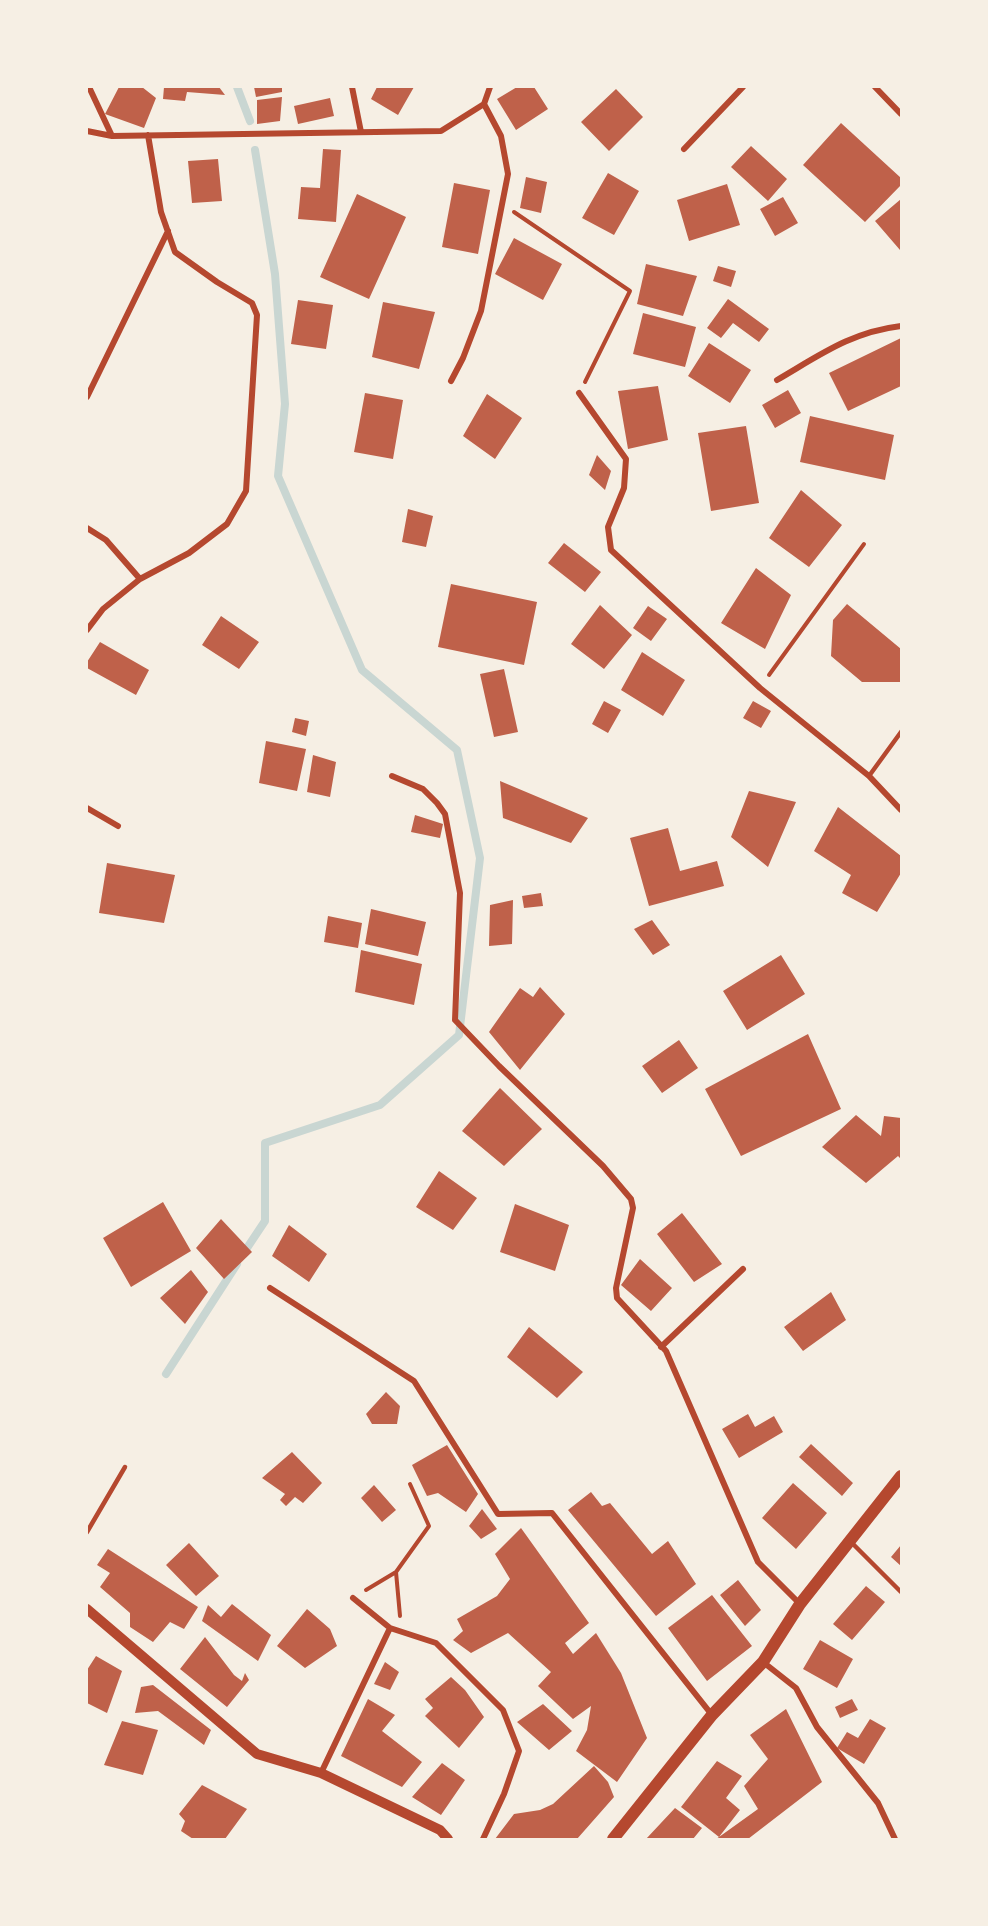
<!DOCTYPE html>
<style>
body{margin:0}
#map{position:relative;width:988px;height:1926px;overflow:hidden;background:#f6efe4;font-family:"Source Serif 4",serif}
canvas{display:block}
.frame{position:absolute;inset:0;border:88px solid #f6efe4;pointer-events:none}
</style>
<div id="map">
<canvas width="988" height="1926"></canvas>
<div class="frame"></div>
</div>
<script>
const context = document.querySelector('canvas').getContext('2d');
context.lineJoin = 'round';
function strokePath(path, color, width, dash) { context.strokeStyle = color; context.lineWidth = width; context.lineCap = dash ? 'butt' : 'round'; context.setLineDash(dash || []); context.stroke(path); }
function fill(path, color) { context.fillStyle = color; context.fill(path, 'evenodd'); }
const stream = new Path2D(`
 M 237,87 L 250,121
 M 243,1254 L 265,1221 L 265,1143 L 380,1105 L 459,1035 L 480,858 L 457,750 L 362,670 L 278,476 L 285,404 L 275,274 L 255,150
 M 166,1374 L 237,1264`);
const building = new Path2D(`
 M 119,87 L 142,87 L 156,98 L 144,128 L 105,114 Z
 M 164,87 L 219,87 L 225,95 L 187,92 L 185,101 L 163,99 Z
 M 254,87 L 282,87 L 282,92 L 256,97 Z
 M 377,87 L 414,87 L 398,115 L 371,99 Z
 M 517,87 L 534,87 L 548,109 L 516,130 L 497,99 Z
 M 616,89 L 643,117 L 609,151 L 581,122 Z
 M 282,97 L 280,121 L 257,124 L 257,100 Z
 M 330,98 L 334,116 L 298,124 L 294,106 Z
 M 841,123 L 901,178 L 901,185 L 865,222 L 803,165 Z
 M 751,146 L 787,179 L 768,201 L 731,167 Z
 M 323,149 L 341,150 L 336,222 L 298,219 L 301,187 L 320,188 Z
 M 218,159 L 222,201 L 192,203 L 188,161 Z
 M 608,173 L 639,191 L 614,235 L 582,218 Z
 M 526,177 L 547,182 L 541,213 L 520,208 Z
 M 454,183 L 490,190 L 478,254 L 442,247 Z
 M 727,184 L 740,225 L 689,241 L 677,200 Z
 M 357,194 L 406,217 L 369,299 L 320,277 Z
 M 783,197 L 798,223 L 775,236 L 760,209 Z
 M 901,199 L 901,249 L 900,250 L 875,221 Z
 M 514,238 L 562,264 L 543,300 L 495,274 Z
 M 646,264 L 697,276 L 683,316 L 637,304 Z
 M 718,266 L 736,271 L 731,287 L 713,281 Z
 M 728,299 L 769,329 L 759,342 L 733,323 L 721,338 L 707,328 Z
 M 298,300 L 333,305 L 326,349 L 291,344 Z
 M 383,302 L 435,312 L 419,369 L 372,357 Z
 M 643,313 L 696,327 L 685,367 L 633,354 Z
 M 901,338 L 901,386 L 848,411 L 829,373 Z
 M 709,343 L 751,370 L 730,403 L 688,376 Z
 M 658,386 L 668,440 L 628,449 L 618,391 Z
 M 788,390 L 801,413 L 775,428 L 762,405 Z
 M 365,393 L 403,400 L 393,459 L 354,452 Z
 M 487,394 L 522,418 L 495,459 L 463,436 Z
 M 810,416 L 894,435 L 885,480 L 800,462 Z
 M 746,426 L 759,503 L 711,511 L 698,433 Z
 M 597,455 L 611,471 L 605,490 L 589,475 Z
 M 801,490 L 842,525 L 809,567 L 769,538 Z
 M 408,509 L 433,516 L 426,547 L 402,542 Z
 M 564,543 L 601,572 L 585,592 L 548,563 Z
 M 756,568 L 791,595 L 765,649 L 721,623 Z
 M 451,584 L 537,602 L 524,665 L 438,647 Z
 M 847,604 L 901,649 L 901,682 L 862,682 L 831,656 L 833,620 Z
 M 600,605 L 632,635 L 604,669 L 571,644 Z
 M 648,606 L 667,619 L 651,641 L 633,628 Z
 M 221,616 L 259,642 L 239,669 L 202,645 Z
 M 100,642 L 149,670 L 136,695 L 87,668 L 87,662 Z
 M 642,652 L 685,680 L 663,716 L 621,690 Z
 M 504,669 L 518,732 L 494,737 L 480,674 Z
 M 604,701 L 621,710 L 608,733 L 592,724 Z
 M 753,701 L 771,711 L 761,728 L 743,718 Z
 M 295,718 L 309,721 L 306,736 L 292,732 Z
 M 266,741 L 306,749 L 297,791 L 259,783 Z
 M 313,755 L 336,762 L 330,797 L 307,792 Z
 M 500,781 L 588,818 L 571,843 L 503,818 Z
 M 749,791 L 796,802 L 768,867 L 731,837 Z
 M 838,807 L 901,856 L 901,873 L 877,912 L 842,893 L 851,875 L 814,851 Z
 M 415,815 L 443,824 L 440,838 L 411,832 Z
 M 668,828 L 680,871 L 717,861 L 724,886 L 649,906 L 630,838 Z
 M 107,863 L 175,875 L 164,923 L 99,913 Z
 M 541,893 L 543,906 L 524,908 L 522,896 Z
 M 513,900 L 512,944 L 489,946 L 490,905 Z
 M 371,909 L 426,922 L 418,956 L 365,944 Z
 M 328,916 L 362,923 L 358,948 L 324,942 Z
 M 652,920 L 670,945 L 653,955 L 634,929 Z
 M 361,950 L 422,964 L 414,1005 L 355,992 Z
 M 781,955 L 805,994 L 747,1030 L 723,991 Z
 M 540,987 L 565,1014 L 520,1070 L 489,1032 L 520,988 L 533,997 Z
 M 808,1034 L 841,1109 L 741,1156 L 705,1089 Z
 M 679,1040 L 698,1068 L 662,1093 L 642,1066 Z
 M 500,1088 L 542,1129 L 504,1166 L 462,1131 Z
 M 856,1115 L 881,1136 L 884,1116 L 901,1118 L 901,1159 L 898,1156 L 866,1183 L 822,1147 Z
 M 439,1171 L 477,1198 L 453,1230 L 416,1207 Z
 M 163,1202 L 191,1251 L 131,1287 L 103,1238 Z
 M 515,1204 L 569,1225 L 555,1271 L 500,1252 Z
 M 682,1213 L 722,1264 L 694,1282 L 657,1234 Z
 M 221,1219 L 252,1252 L 224,1279 L 196,1248 Z
 M 289,1225 L 327,1254 L 309,1282 L 272,1256 Z
 M 640,1259 L 672,1288 L 651,1311 L 621,1285 Z
 M 191,1270 L 208,1292 L 185,1324 L 160,1298 Z
 M 831,1292 L 846,1320 L 803,1351 L 784,1327 Z
 M 529,1327 L 583,1372 L 557,1398 L 507,1357 Z
 M 386,1392 L 400,1406 L 397,1424 L 372,1424 L 366,1414 Z
 M 748,1414 L 755,1427 L 774,1416 L 783,1432 L 739,1458 L 722,1429 Z
 M 811,1444 L 853,1483 L 842,1496 L 799,1457 Z
 M 447,1445 L 478,1494 L 466,1512 L 438,1493 L 427,1496 L 412,1465 Z
 M 292,1452 L 322,1483 L 303,1503 L 295,1497 L 286,1506 L 280,1500 L 285,1494 L 262,1478 Z
 M 793,1483 L 827,1513 L 796,1549 L 762,1518 Z
 M 374,1485 L 396,1510 L 382,1522 L 361,1498 Z
 M 591,1492 L 602,1506 L 610,1503 L 652,1554 L 668,1541 L 696,1584 L 656,1616 L 568,1510 Z
 M 482,1509 L 497,1529 L 481,1539 L 469,1526 Z
 M 521,1528 L 589,1623 L 565,1643 L 573,1654 L 596,1633 L 621,1673 L 647,1738 L 617,1782 L 576,1751 L 587,1730 L 591,1706 L 573,1719 L 538,1686 L 551,1672 L 508,1633 L 471,1653 L 453,1640 L 463,1631 L 457,1619 L 497,1596 L 510,1579 L 495,1554 Z
 M 189,1543 L 219,1576 L 196,1596 L 166,1565 Z
 M 901,1545 L 901,1566 L 891,1557 Z
 M 108,1549 L 198,1607 L 184,1629 L 170,1622 L 153,1642 L 130,1627 L 130,1613 L 100,1587 L 110,1573 L 97,1565 Z
 M 738,1580 L 761,1610 L 745,1626 L 720,1595 Z
 M 866,1586 L 885,1602 L 852,1640 L 833,1624 Z
 M 712,1595 L 752,1646 L 707,1681 L 668,1628 Z
 M 232,1604 L 271,1635 L 258,1661 L 202,1621 L 208,1605 L 221,1617 Z
 M 307,1609 L 330,1629 L 337,1646 L 305,1668 L 277,1646 Z
 M 205,1637 L 234,1675 L 242,1681 L 245,1673 L 249,1680 L 227,1707 L 180,1669 Z
 M 820,1640 L 853,1659 L 837,1688 L 803,1669 Z
 M 96,1656 L 122,1671 L 107,1713 L 87,1703 L 87,1670 Z
 M 385,1662 L 399,1672 L 390,1690 L 374,1684 Z
 M 451,1677 L 465,1690 L 484,1717 L 459,1748 L 425,1716 L 433,1708 L 425,1699 Z
 M 153,1685 L 211,1730 L 204,1745 L 158,1711 L 135,1713 L 141,1687 Z
 M 368,1699 L 395,1715 L 382,1731 L 422,1762 L 402,1787 L 341,1756 Z
 M 852,1699 L 858,1710 L 840,1718 L 835,1707 Z
 M 543,1704 L 572,1731 L 549,1750 L 517,1722 Z
 M 786,1709 L 822,1782 L 748,1839 L 716,1839 L 719,1837 L 681,1807 L 717,1761 L 742,1776 L 726,1798 L 740,1810 L 719,1837 L 758,1809 L 744,1786 L 768,1759 L 750,1735 Z
 M 870,1719 L 886,1728 L 864,1764 L 837,1748 L 847,1732 L 858,1738 Z
 M 122,1721 L 158,1730 L 143,1775 L 104,1765 Z
 M 442,1763 L 465,1780 L 441,1815 L 412,1797 Z
 M 594,1766 L 608,1782 L 614,1797 L 577,1839 L 495,1839 L 514,1814 L 540,1810 L 553,1804 Z
 M 202,1785 L 247,1809 L 225,1839 L 193,1839 L 181,1831 L 185,1821 L 179,1814 Z
 M 675,1808 L 702,1828 L 693,1839 L 646,1839 Z`);
const path = new Path2D(`
 M 514,212 L 630,291 L 585,382
 M 769,675 L 864,544
 M 366,1590 L 396,1572
 M 400,1616 L 396,1572 L 429,1526 L 410,1484`);
const service = new Path2D(`
 M 869,776 L 901,732
 M 87,1532 L 125,1467
 M 850,1541 L 901,1592`);
const minor = new Path2D(`
 M 89,87 L 112,136
 M 352,87 L 361,132
 M 875,87 L 901,114
 M 87,131 L 112,136 L 441,131 L 484,104 L 490,87
 M 684,149 L 743,87
 M 777,380 C 820,355 851,332 901,326
 M 451,381 L 463,358 L 481,311 L 508,174 L 501,136 L 484,104
 M 579,393 L 626,459 L 624,488 L 608,527 L 611,550 L 760,688 L 869,776 L 901,810
 M 87,397 L 168,231
 M 87,528 L 106,540 L 140,579
 M 87,630 L 103,609 L 140,579 L 189,553 L 227,524 L 246,491 L 257,315 L 252,303 L 217,282 L 175,252 L 161,212 L 148,135
 M 392,776 L 423,789 L 437,803 L 445,814 L 460,893 L 455,1020 L 499,1066 L 603,1166 L 631,1199 L 633,1208 L 616,1288 L 617,1298 L 666,1351 L 758,1562 L 800,1604
 M 87,808 L 118,826
 M 270,1288 L 414,1381 L 498,1514 L 552,1513 L 712,1715
 M 661,1347 L 743,1269
 M 390,1628 L 436,1643 L 503,1710 L 519,1751 L 504,1794 L 483,1839
 M 763,1662 L 796,1688 L 817,1727 L 878,1803 L 895,1839
 M 321,1773 L 390,1628 L 353,1598`);
const tertiary = new Path2D(`
 M 87,1609 L 257,1754 L 321,1773 L 440,1830 L 448,1839`);
const secondary = new Path2D(`
 M 613,1839 L 712,1715 L 763,1662 L 800,1604 L 901,1476`);
strokePath(stream, '#c9d6d2', 8);
fill(building, '#bf614a');
strokePath(path, '#b5482f', 4);
strokePath(service, '#b5482f', 4.5);
strokePath(minor, '#b5482f', 6);
strokePath(tertiary, '#b5482f', 10);
strokePath(secondary, '#b5482f', 12);
</script>
